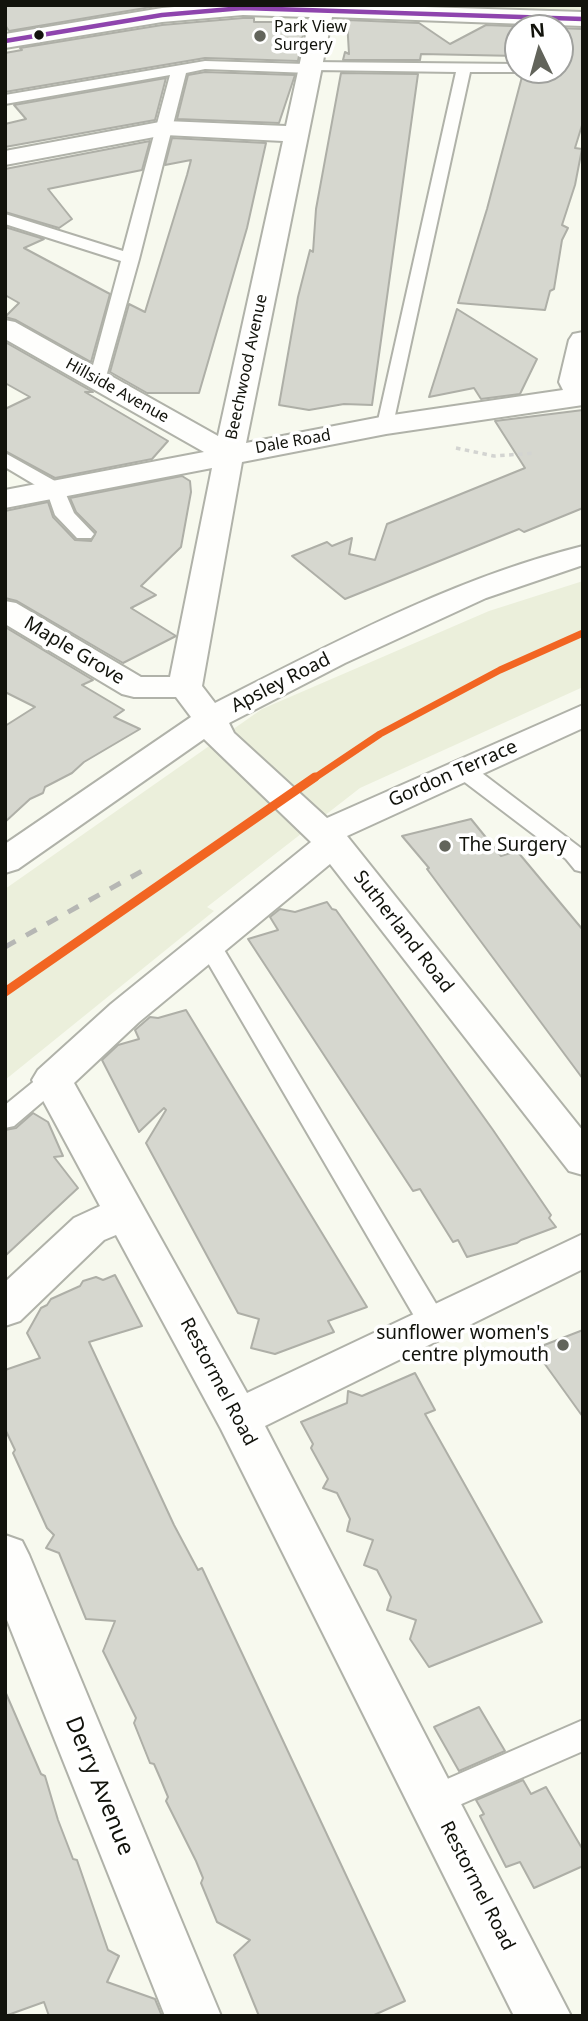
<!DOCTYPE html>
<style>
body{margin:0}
#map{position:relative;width:588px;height:2021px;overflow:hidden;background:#f7f9ee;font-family:"Noto Sans",sans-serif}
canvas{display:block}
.frame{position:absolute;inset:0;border:7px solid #12130c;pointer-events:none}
.north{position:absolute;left:504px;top:14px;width:70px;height:70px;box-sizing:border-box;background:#fff;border:2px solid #a0a19e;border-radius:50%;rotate:355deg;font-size:19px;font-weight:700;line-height:28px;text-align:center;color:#12130c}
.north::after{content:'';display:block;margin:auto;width:24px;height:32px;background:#62645b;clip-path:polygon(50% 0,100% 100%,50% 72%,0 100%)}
</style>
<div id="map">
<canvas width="588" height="2021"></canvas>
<div class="frame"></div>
<div class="north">N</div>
</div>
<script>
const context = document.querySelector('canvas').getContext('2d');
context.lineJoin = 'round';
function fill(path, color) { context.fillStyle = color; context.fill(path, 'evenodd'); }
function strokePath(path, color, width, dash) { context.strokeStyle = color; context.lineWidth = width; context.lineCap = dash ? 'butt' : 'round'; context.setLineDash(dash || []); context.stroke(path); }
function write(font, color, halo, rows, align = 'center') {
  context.font = font + ' "Noto Sans",sans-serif'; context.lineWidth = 7; context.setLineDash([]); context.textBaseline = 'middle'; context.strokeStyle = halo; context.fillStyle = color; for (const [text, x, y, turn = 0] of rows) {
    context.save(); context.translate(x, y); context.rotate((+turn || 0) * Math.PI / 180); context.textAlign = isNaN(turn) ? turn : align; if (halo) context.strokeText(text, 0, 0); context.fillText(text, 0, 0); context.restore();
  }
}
const built = new Path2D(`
 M 328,5 L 583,5 L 583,14 Z
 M 583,581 L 583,687 L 360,788 L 207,907 L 214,911 L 5,1080 L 5,889 L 262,709 L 489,611 Z`);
const building = new Path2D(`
 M 5,5 L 163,5 L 9,31 L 5,25 Z
 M 243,18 L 254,18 L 254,22 L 273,22 L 303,35 L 298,61 L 205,58 L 5,92 L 5,53 L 22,50 L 20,48 L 162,25 Z
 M 347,20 L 419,23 L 450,44 L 486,25 L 583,29 L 583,122 L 575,148 L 582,149 L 575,185 L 562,225 L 568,228 L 562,240 L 554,289 L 550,291 L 545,310 L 458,303 L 487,209 L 523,73 L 527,70 L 560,70 L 560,28 L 518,28 L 518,56 L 421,54 L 420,60 L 343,60 L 345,52 L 349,54 Z
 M 205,72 L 295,75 L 279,123 L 177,119 L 188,75 Z
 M 341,73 L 418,74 L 372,405 L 344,404 L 309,410 L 279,405 L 298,297 L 310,250 L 313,252 L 316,209 Z
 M 166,78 L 155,120 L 5,147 L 5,124 L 26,119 L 14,105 Z
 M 172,138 L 266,143 L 247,228 L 199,393 L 147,393 L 110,372 L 129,304 L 145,312 L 187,175 L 191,160 L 165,165 Z
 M 150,141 L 142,170 L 48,189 L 72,219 L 59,228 L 5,212 L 5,169 Z
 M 5,227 L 44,239 L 24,248 L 110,294 L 91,362 L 16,320 L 5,317 L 19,303 L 5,295 Z
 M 457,309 L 537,359 L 520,394 L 481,399 L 474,388 L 429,397 Z
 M 5,342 L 93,392 L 85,392 L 168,441 L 152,459 L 55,478 L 5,451 L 5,409 L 30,397 L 5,383 Z
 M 583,410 L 583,508 L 524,532 L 519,529 L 345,599 L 292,556 L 327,542 L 332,546 L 352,538 L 349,554 L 375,560 L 387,524 L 525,468 L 495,421 Z
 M 182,476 L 190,481 L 191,492 L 181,547 L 141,586 L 156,595 L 131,608 L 176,636 L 123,663 L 17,601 L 5,598 L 5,511 L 48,502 L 53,517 L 75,540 L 91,541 L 96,532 L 76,512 L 70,498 Z
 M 5,627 L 93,680 L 82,685 L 124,710 L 114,717 L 140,729 L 84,762 L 72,773 L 45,787 L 43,793 L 30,799 L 5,822 L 5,726 L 35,707 L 5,692 Z
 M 471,819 L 501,856 L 517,851 L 583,930 L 583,1079 L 427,869 L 429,868 L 402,836 Z
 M 327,902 L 332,909 L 336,910 L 493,1130 L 551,1215 L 549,1218 L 556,1227 L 521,1240 L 517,1243 L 467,1257 L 458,1240 L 453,1242 L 420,1189 L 413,1191 L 248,939 L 278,930 L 270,917 L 280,909 L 295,912 Z
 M 186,1010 L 367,1307 L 328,1321 L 334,1332 L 275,1354 L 251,1348 L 259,1319 L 238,1313 L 146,1143 L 166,1110 L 164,1108 L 139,1132 L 102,1060 L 118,1045 L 139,1039 L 135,1030 L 150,1017 L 158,1018 Z
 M 33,1113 L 48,1122 L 63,1156 L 54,1157 L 78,1188 L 5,1256 L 5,1130 L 16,1128 Z
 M 115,1275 L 142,1326 L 89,1342 L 174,1525 L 198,1570 L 202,1568 L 405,2001 L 372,2016 L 259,2016 L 234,1955 L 250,1940 L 217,1922 L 201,1883 L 203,1878 L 196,1861 L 166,1801 L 168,1797 L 161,1780 L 154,1764 L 150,1763 L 134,1723 L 136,1718 L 103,1651 L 115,1621 L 86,1619 L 59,1553 L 46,1548 L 54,1535 L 47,1528 L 13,1453 L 15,1450 L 5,1429 L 5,1370 L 40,1358 L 27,1333 L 41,1308 L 47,1305 L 51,1299 L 80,1286 L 83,1281 L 96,1277 L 103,1280 Z
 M 583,1330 L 583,1417 L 534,1349 Z
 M 415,1373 L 435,1410 L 425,1414 L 542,1622 L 429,1667 L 410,1639 L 416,1620 L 387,1610 L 391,1597 L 377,1570 L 364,1565 L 373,1540 L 347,1531 L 350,1519 L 337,1493 L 323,1488 L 328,1479 L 311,1448 L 313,1444 L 301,1422 L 347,1403 L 348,1391 L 362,1396 Z
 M 5,1691 L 41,1774 L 45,1776 L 58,1820 L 73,1859 L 77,1860 L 108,1950 L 119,1956 L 107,1982 L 155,1999 L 162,2016 L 49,2016 L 44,2002 L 5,2016 Z
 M 479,1707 L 505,1751 L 459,1771 L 434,1727 Z
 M 523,1780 L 531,1794 L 546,1787 L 583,1850 L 583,1866 L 534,1888 L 520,1862 L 506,1867 L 480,1816 L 484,1814 L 476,1800 Z`);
const path = new Path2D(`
 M 456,448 L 494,456 L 536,453`);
const lane = new Path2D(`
 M 205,61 L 305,64 L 311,62 L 518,64 L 518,70 L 524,70 L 518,72 L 470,72 L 392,429 L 386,430 L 377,425 L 456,72 L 316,70 L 310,73 L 205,69 L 186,73 L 139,259 L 104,384 L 98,385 L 89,380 L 121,261 L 5,224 L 5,214 L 123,251 L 170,75 L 5,104 L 5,95 Z
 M 5,453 L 62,485 L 74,513 L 94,534 L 91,538 L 77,538 L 55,515 L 47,492 L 5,467 Z
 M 462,762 L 470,764 L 582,849 L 583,872 L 575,870 L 566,859 L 454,774 L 451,769 L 454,764 Z
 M 209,936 L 217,938 L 444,1317 L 448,1325 L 444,1333 L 434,1336 L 424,1333 L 197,944 L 201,938 Z
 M 52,1071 L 61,1074 L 65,1080 L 61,1086 L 14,1126 L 5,1128 L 5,1105 L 43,1074 Z
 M 583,1720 L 583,1751 L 434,1816 L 422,1812 L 418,1801 L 422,1790 Z`);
const street = new Path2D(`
 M 199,5 L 361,5 L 583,12 L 583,26 L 332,17 L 246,443 L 386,416 L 563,390 L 559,382 L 569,340 L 573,334 L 583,332 L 583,405 L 386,434 L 242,462 L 202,686 L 215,703 C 333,643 454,578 583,546 L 583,565 L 486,598 L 345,663 L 229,723 L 234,733 L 327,818 L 583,705 L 583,728 L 347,836 L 583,1131 L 583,1175 L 569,1171 L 330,864 L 139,1022 L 74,1083 L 247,1393 L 583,1234 L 583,1269 L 265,1426 L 571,2016 L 514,2016 L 221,1429 L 116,1235 L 104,1240 L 20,1321 L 5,1326 L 5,1282 L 74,1218 L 100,1206 L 32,1080 L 38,1070 L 111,1004 L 311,842 L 204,739 L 18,869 L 5,873 L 5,844 L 191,717 L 176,697 L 134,697 L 122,694 L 5,624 L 5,601 L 16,603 L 141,677 L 170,677 L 212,468 L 5,508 L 5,490 L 204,452 L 5,339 L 5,320 L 15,322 L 218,436 L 283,141 L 165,135 L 5,165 L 5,151 L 165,121 L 286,126 L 310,17 L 243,15 L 162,22 L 5,48 L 5,34 L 162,8 Z
 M 5,1535 L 22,1541 L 29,1555 L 221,2016 L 165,2016 L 5,1615 Z`);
const rail = new Path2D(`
 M 5,947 L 144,870`);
const bus1 = new Path2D(`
 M 5,41 L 162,15 L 243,8 L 583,19`);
const rail1Far1 = new Path2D(`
 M 313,779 L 380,734 L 500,670 L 583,633`);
const rail1 = new Path2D(`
 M 5,992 L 315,777`);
const markers = [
 [39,35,6,"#12130c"],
 [260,36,7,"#62645b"],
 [445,846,7,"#62645b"],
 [563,1345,7,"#62645b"]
];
const farPoinames = [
 ["Park View",274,27],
 ["Surgery",274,45]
];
const farStreetnames = [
 ["Beechwood Avenue",247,367,-78],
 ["Hillside Avenue",117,391,29],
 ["Dale Road",293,442,-10]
];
const streetNames = [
 ["Maple Grove",74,651,31],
 ["Apsley Road",281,683,-27],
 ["Gordon Terrace",453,774,-24],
 ["Sutherland Road",403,932,52],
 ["Restormel Road",218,1382,62],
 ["Restormel Road",477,1886,63]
];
const poiNames = [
 ["The Surgery",459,846],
 ["sunflower women's",549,1334,"right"],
 ["centre plymouth",549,1356,"right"]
];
const nearStreetnames = [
 ["Derry Avenue",99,1786,68]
];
fill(built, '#ebefdb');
fill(building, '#d6d7cf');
strokePath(building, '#aeafa7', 2);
strokePath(lane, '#b0b2a9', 4);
strokePath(street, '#b0b2a9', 4);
strokePath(path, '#d3d4d1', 3.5, [4.5, 4.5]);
fill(lane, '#fefefc');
fill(street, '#fefefc');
strokePath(rail, '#b6b7b4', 5, [12, 12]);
strokePath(bus1, '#8e44ad', 4.5);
strokePath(rail1Far1, '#f26522', 7);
strokePath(rail1, '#f26522', 9);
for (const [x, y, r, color] of markers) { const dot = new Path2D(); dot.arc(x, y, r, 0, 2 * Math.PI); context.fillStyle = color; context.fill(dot); strokePath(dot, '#fff', 2.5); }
write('16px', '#12130c', '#fff', farPoinames, 'left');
write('16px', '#12130c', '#fff', farStreetnames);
write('19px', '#12130c', '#fff', streetNames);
write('19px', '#12130c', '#fff', poiNames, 'left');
write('23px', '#12130c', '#fff', nearStreetnames);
</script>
